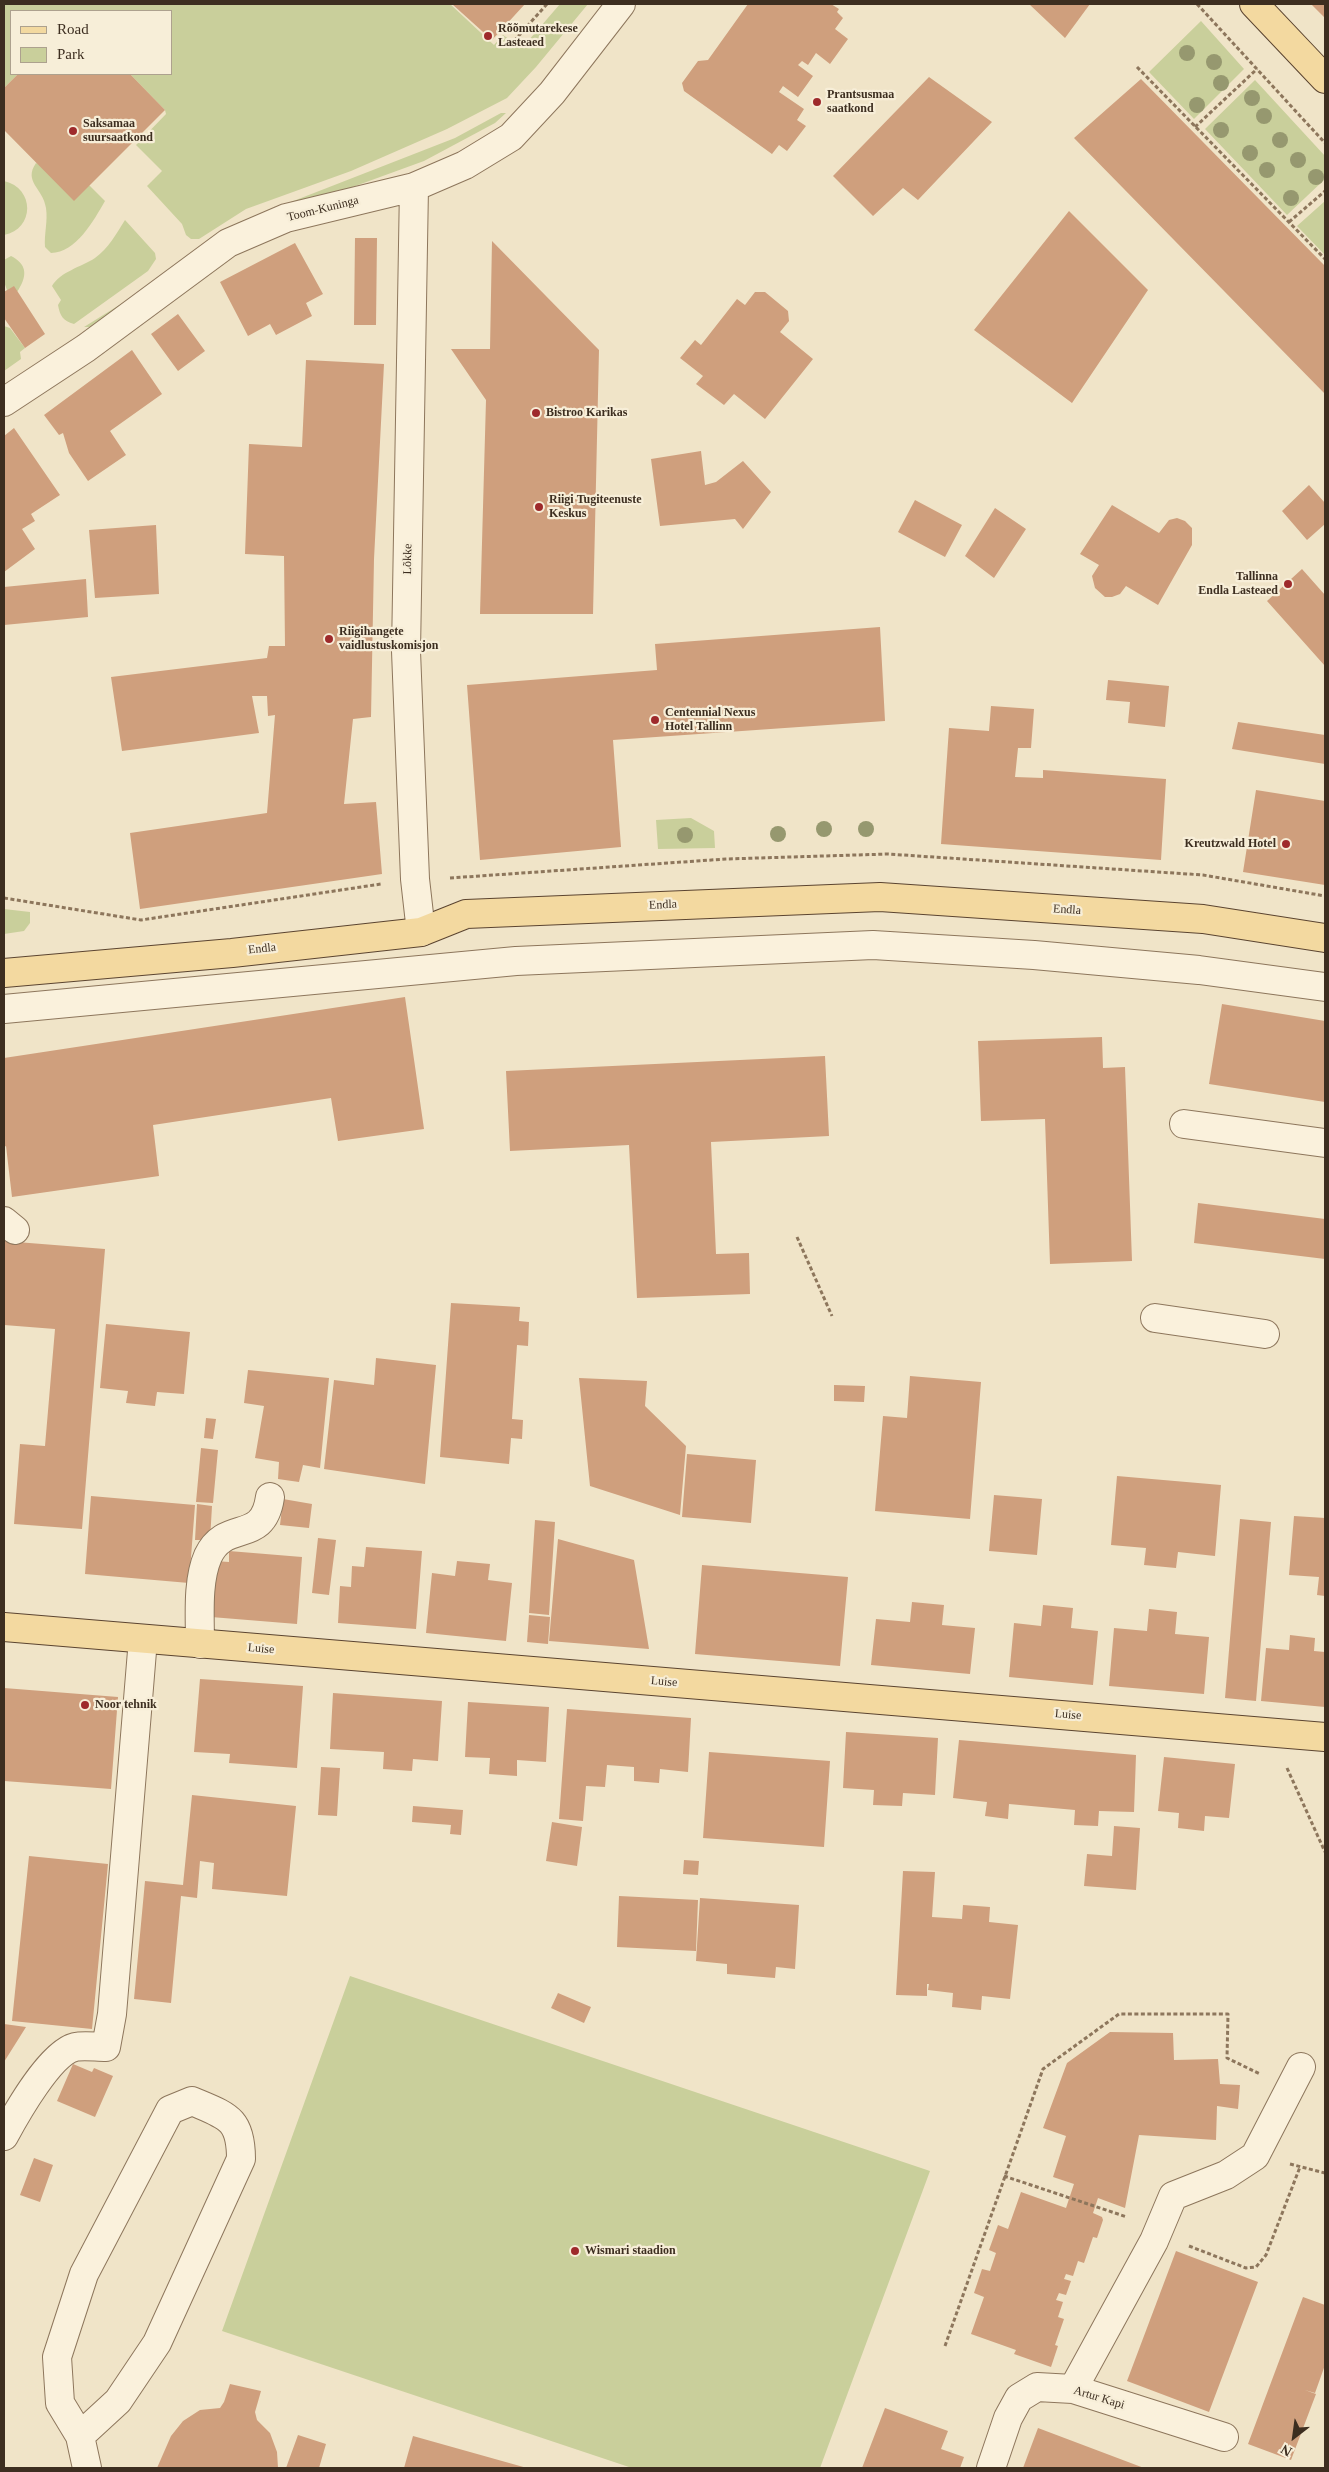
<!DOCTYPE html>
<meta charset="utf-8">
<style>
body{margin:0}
#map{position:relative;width:1329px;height:2472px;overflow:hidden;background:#f0e4c8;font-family:Georgia,serif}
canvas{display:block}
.frame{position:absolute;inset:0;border:5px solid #3d2e20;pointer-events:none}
.legend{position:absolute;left:10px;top:10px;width:162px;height:65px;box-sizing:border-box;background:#f7eed8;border:1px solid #ada18e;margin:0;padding:6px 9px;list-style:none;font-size:15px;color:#3d2e20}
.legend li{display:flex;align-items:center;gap:10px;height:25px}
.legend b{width:25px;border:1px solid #ada18e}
.north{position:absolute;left:1269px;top:2412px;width:50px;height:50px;-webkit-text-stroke:4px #f7eed8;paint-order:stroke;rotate:210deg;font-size:14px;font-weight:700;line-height:20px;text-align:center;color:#3d2e20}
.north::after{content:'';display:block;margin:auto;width:18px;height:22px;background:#3d2e20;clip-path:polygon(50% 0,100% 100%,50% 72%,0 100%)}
</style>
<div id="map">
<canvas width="1329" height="2472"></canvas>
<div class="frame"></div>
<ul class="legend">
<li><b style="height:6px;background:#f3d9a0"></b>Road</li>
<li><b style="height:14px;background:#c9cf9b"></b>Park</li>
</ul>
<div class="north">N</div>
</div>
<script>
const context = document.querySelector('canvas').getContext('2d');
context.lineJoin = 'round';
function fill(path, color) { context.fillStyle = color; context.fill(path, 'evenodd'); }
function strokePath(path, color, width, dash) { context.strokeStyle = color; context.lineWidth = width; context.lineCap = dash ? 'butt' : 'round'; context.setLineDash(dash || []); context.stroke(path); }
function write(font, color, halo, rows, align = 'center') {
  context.font = font + ' Georgia,serif'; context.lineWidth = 4.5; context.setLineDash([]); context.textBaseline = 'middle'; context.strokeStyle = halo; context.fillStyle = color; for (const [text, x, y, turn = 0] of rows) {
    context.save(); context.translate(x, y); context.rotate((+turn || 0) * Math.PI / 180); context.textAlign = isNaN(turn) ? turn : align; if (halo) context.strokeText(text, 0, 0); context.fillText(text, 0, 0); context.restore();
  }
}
const green = new Path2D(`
 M 4,4 L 450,4 L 494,45 L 503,35 L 522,48 L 560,4 L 588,4 L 536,67 L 507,98 L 447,129 L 351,171 L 246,209 L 199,239 L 191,239 L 186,235 L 182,224 L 147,186 L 162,171 L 136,145 L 166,114 L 165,110 L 130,74 L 171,74 L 171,11 L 11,11 L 11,74 L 18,74 L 4,88 Z
 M 1201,21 L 1244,69 L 1194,119 L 1149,72 Z
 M 1255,80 L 1325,156 L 1325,179 L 1287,215 L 1205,129 Z
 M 501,113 L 506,113 L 495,123 L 424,161 L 251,224 L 98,327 L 84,327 L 137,294 L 237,223 L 455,138 Z
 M 36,163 L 89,185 L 105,201 C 94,220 76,253 51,253 L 45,247 C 44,234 48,221 46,208 C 43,188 23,182 36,163 Z
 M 4,181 C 35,188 35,229 4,235 Z
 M 1325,201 L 1325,255 L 1297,226 Z
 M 125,220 L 155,253 L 156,259 L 148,271 L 74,324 C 63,321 60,316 58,305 L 61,300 L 52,286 C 60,272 81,267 95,258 C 109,248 116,234 125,220 Z
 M 11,256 C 39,270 16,293 4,310 L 4,292 L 7,290 L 4,282 L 4,260 Z
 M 4,326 L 10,328 L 25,348 L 20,352 L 21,359 L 4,371 Z
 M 691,818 L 714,831 L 715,848 L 658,849 L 656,820 Z
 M 4,909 L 30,912 L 30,923 L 24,931 L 4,934 Z
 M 350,1976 L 930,2171 L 820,2468 L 632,2468 L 222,2331 Z`);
const building = new Path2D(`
 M 452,4 L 525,4 L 492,40 Z
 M 748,4 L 831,4 L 839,9 L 837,12 L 843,18 L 835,29 L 848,39 L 830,64 L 816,53 L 808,65 L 802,61 L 798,65 L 813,76 L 798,97 L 783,86 L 779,92 L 804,109 L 797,120 L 806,126 L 787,151 L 779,145 L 772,154 L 684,91 L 682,83 L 698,61 L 708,60 Z
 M 1029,4 L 1090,4 L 1065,38 Z
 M 1311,4 L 1325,4 L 1325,18 Z
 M 18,74 L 130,74 L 165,110 L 74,201 L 4,130 L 4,88 Z
 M 929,77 L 992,122 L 918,200 L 903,188 L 873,216 L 833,176 Z
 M 1141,79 L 1325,266 L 1325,394 L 1074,138 Z
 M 1069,211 L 1148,290 L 1072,403 L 974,330 Z
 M 355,238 L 377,238 L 376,325 L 354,325 Z
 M 492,241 L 599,350 L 593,614 L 480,614 L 486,400 L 451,349 L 490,349 Z
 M 295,243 L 323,294 L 306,303 L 312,316 L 276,335 L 270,324 L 248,336 L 220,282 Z
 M 14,286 L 45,334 L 25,348 L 4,318 L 4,292 Z
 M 755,292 L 765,292 L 788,311 L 789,321 L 780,332 L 813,359 L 765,419 L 734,394 L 724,405 L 696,384 L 703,376 L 680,358 L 695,340 L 701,345 L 737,299 L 745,305 Z
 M 178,314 L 205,351 L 178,371 L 151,334 Z
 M 132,350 L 162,394 L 110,431 L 126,455 L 88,481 L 69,453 L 63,433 L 59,435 L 44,415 Z
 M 306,360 L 384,364 L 374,559 L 371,717 L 353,719 L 344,804 L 376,802 L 382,874 L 140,909 L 130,833 L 267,813 L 275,715 L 268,716 L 267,696 L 252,696 L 259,733 L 122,751 L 111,677 L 267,658 L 269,646 L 285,646 L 284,556 L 245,554 L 249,444 L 302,447 Z
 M 14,428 L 60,495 L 31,514 L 35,521 L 22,529 L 35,549 L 4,572 L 4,436 Z
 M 701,451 L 705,485 L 716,482 L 743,461 L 771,492 L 743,529 L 735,519 L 660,526 L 651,459 Z
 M 1309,485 L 1325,503 L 1325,524 L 1307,540 L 1282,511 Z
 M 915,500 L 962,525 L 945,557 L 898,532 Z
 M 1112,505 L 1159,533 L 1169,520 L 1177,518 L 1185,521 L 1192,528 L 1192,545 L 1158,605 L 1126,586 L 1120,594 L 1112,597 L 1105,597 L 1095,588 L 1092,576 L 1099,565 L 1080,554 Z
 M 995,508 L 1026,529 L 994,578 L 965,556 Z
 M 156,525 L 159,594 L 95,598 L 89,530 Z
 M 1302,569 L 1325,595 L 1325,666 L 1267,601 Z
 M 86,579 L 88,617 L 4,625 L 4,587 Z
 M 880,627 L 885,721 L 613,740 L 621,847 L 480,860 L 467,685 L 657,670 L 655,644 Z
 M 1108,680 L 1169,686 L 1165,727 L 1128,723 L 1130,702 L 1106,700 Z
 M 991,706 L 1034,709 L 1031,748 L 1018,748 L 1015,777 L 1043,778 L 1043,770 L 1166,779 L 1161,860 L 941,844 L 949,728 L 989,731 Z
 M 1238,722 L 1325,735 L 1325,764 L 1232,749 Z
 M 1256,790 L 1325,801 L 1325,885 L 1243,872 Z
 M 405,997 L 424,1129 L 338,1141 L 331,1098 L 153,1125 L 159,1176 L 12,1197 L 6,1146 L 4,1147 L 4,1058 Z
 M 1222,1004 L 1325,1021 L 1325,1102 L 1209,1084 Z
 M 1102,1037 L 1103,1068 L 1125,1067 L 1132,1261 L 1050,1264 L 1045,1119 L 981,1121 L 978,1041 Z
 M 825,1056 L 829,1136 L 711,1142 L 716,1254 L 749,1253 L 750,1294 L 637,1298 L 629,1145 L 510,1151 L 506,1071 Z
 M 1198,1203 L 1325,1219 L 1325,1259 L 1194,1243 Z
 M 4,1241 L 105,1249 L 82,1529 L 14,1524 L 20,1444 L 45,1446 L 55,1329 L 4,1325 Z
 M 451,1303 L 520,1307 L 519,1321 L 529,1322 L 528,1346 L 517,1345 L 512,1419 L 523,1420 L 522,1439 L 511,1438 L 509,1464 L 440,1457 Z
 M 106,1324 L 190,1332 L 184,1394 L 157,1392 L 155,1406 L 126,1403 L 128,1391 L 100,1388 Z
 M 376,1358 L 436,1365 L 425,1484 L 324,1469 L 334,1380 L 374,1385 Z
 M 248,1370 L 329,1378 L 320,1468 L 303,1465 L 299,1482 L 278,1479 L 279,1462 L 255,1458 L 264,1406 L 244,1403 Z
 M 910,1376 L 981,1382 L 970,1519 L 875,1511 L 883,1416 L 907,1418 Z
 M 579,1378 L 647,1381 L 645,1406 L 686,1446 L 680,1515 L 590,1486 Z
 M 834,1385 L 865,1386 L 864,1402 L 834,1401 Z
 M 206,1418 L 216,1419 L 213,1439 L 204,1438 Z
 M 201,1448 L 218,1450 L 213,1503 L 196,1502 Z
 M 687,1454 L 756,1460 L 751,1523 L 682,1517 Z
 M 1117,1476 L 1221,1485 L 1215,1556 L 1178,1552 L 1176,1568 L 1144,1565 L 1146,1548 L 1111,1545 Z
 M 994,1495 L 1042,1499 L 1037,1555 L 989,1551 Z
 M 91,1496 L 195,1505 L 189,1583 L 85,1574 Z
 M 283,1499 L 312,1504 L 309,1528 L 280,1525 Z
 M 197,1504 L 212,1506 L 210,1540 L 195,1540 Z
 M 1294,1516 L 1325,1518 L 1325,1596 L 1317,1595 L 1319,1577 L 1289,1575 Z
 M 1240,1519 L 1271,1522 L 1256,1701 L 1225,1698 Z
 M 535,1520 L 555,1522 L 549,1615 L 529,1613 Z
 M 318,1538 L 336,1540 L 329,1595 L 312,1593 Z
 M 558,1539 L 634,1560 L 649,1649 L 549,1641 Z
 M 366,1547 L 422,1551 L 416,1629 L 338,1623 L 340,1586 L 351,1587 L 352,1566 L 364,1567 Z
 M 229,1551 L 302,1557 L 297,1624 L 211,1617 L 215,1561 L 229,1562 Z
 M 457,1561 L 490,1564 L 488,1580 L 512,1583 L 506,1641 L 426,1633 L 432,1573 L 455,1576 Z
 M 702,1565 L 848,1577 L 840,1666 L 695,1654 Z
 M 912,1602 L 944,1605 L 942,1625 L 975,1628 L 970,1674 L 871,1665 L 876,1619 L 910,1622 Z
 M 1043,1605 L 1073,1608 L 1071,1628 L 1098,1631 L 1093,1685 L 1009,1677 L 1014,1623 L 1041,1626 Z
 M 1149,1609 L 1177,1612 L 1175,1634 L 1209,1637 L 1204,1694 L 1109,1686 L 1114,1628 L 1147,1631 Z
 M 529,1615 L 550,1617 L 548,1644 L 527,1642 Z
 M 1290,1635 L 1315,1638 L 1314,1651 L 1325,1652 L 1325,1707 L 1261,1701 L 1266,1648 L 1289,1650 Z
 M 200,1679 L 303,1686 L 297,1768 L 229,1763 L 230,1754 L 194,1752 Z
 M 4,1688 L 118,1697 L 111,1789 L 4,1781 Z
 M 333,1693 L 442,1701 L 438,1761 L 413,1759 L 412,1771 L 383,1769 L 384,1752 L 330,1749 Z
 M 468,1702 L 549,1707 L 546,1762 L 517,1760 L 517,1776 L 489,1774 L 490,1758 L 465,1757 Z
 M 567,1709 L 691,1718 L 688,1772 L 660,1769 L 659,1783 L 634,1781 L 634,1767 L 607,1765 L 605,1787 L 586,1786 L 583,1821 L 559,1819 Z
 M 846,1732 L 938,1738 L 935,1795 L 903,1793 L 902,1806 L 873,1805 L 874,1790 L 843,1788 Z
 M 959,1740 L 1136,1755 L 1134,1812 L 1099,1811 L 1098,1826 L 1074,1825 L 1075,1810 L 1009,1804 L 1008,1819 L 985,1816 L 987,1802 L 953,1798 Z
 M 709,1752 L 830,1761 L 824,1847 L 703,1838 Z
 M 1164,1757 L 1235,1764 L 1229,1818 L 1205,1816 L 1204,1831 L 1178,1828 L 1179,1813 L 1158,1811 Z
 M 321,1767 L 340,1768 L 337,1816 L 318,1815 Z
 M 192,1795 L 296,1806 L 287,1896 L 212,1889 L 214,1863 L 200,1861 L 197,1898 L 181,1896 L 171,2003 L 134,1999 L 145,1881 L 183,1885 Z
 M 413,1806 L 463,1810 L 461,1835 L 450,1834 L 451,1825 L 412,1822 Z
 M 552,1822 L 582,1827 L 577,1866 L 546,1861 Z
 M 1114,1826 L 1140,1828 L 1136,1890 L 1084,1886 L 1087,1854 L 1112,1856 Z
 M 29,1856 L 108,1864 L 92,2029 L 12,2021 Z
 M 684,1860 L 699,1861 L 698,1875 L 683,1874 Z
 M 903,1871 L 935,1872 L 932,1917 L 962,1919 L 963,1905 L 990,1907 L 989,1922 L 1018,1925 L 1010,1999 L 982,1996 L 981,2010 L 952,2007 L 953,1993 L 928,1990 L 929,1984 L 927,1984 L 927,1996 L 896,1995 Z
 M 619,1896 L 698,1900 L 696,1951 L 617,1947 Z
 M 700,1898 L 799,1905 L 795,1969 L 776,1967 L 775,1978 L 727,1974 L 727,1964 L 696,1961 Z
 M 558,1993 L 591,2007 L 584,2023 L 551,2008 Z
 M 4,2024 L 26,2027 L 4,2062 Z
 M 1110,2032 L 1173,2033 L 1174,2060 L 1218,2059 L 1220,2084 L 1240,2085 L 1238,2109 L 1217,2106 L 1216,2140 L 1139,2135 L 1125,2208 L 1098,2198 L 1093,2213 L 1102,2217 L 1103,2220 L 1097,2238 L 1093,2237 L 1084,2263 L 1078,2261 L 1073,2276 L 1066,2274 L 1064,2279 L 1071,2281 L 1066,2295 L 1059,2293 L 1056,2300 L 1063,2302 L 1058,2317 L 1064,2319 L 1055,2345 L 1058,2346 L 1051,2367 L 1014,2354 L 1016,2350 L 971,2334 L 984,2297 L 974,2293 L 982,2269 L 990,2271 L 996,2253 L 989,2250 L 998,2225 L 1008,2229 L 1021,2192 L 1066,2208 L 1074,2184 L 1053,2177 L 1066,2136 L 1043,2128 L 1067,2063 Z
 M 73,2064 L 92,2072 L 94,2068 L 113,2076 L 95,2117 L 57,2101 Z
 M 34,2158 L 53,2165 L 40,2202 L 20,2195 Z
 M 1176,2251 L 1258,2282 L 1209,2412 L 1127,2381 Z
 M 1303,2297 L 1325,2305 L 1325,2365 L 1315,2393 L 1305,2390 L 1316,2394 L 1291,2460 L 1248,2444 Z
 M 230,2384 L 261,2391 L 255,2412 L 257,2420 L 270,2433 L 277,2452 L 278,2468 L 157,2468 L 171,2436 L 183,2421 L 200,2410 L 220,2408 L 224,2402 Z
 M 885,2408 L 948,2431 L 941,2449 L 964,2457 L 960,2468 L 862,2468 Z
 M 1038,2428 L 1144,2468 L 1023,2468 Z
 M 298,2435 L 326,2444 L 319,2468 L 286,2468 Z
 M 413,2436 L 527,2468 L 404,2468 Z`);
const path = new Path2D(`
 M 1197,4 L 1325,143
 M 514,41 L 547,4
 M 1137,67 L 1325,259
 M 1195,127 L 1257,69
 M 1289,222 L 1325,191
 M 450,878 L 726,859 L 888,854 L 1203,875 L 1325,896
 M 4,898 L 141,920 L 381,884
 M 797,1237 L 832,1316
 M 1287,1768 L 1325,1852
 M 1290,2164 L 1325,2173
 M 1004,2176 L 1127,2217
 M 1189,2246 L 1246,2268 L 1256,2267 L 1266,2255 L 1300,2167
 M 945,2346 L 1043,2069 L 1119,2014 L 1228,2014 L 1227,2058 L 1260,2074`);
const minor = new Path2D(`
 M 414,187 L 406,651 L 415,879 L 421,932
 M 4,402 L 86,348 L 228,243 L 286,218 L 414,187 L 465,165 L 511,137 L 552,93 L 621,4
 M 4,1009 L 516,961 L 873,945 L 1034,955 L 1199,970 L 1325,987
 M 1184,1124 L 1325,1143
 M 4,1221 L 15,1230
 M 1155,1318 L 1265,1334
 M 200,1644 C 200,1616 197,1581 208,1556 C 226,1518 263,1546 270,1497
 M 4,2136 C 16,2114 50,2053 75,2047 C 84,2045 96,2047 106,2047 L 112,2014 L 143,1639
 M 1073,2389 L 1154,2241 L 1173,2196 L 1226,2175 L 1255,2156 L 1301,2067
 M 80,2436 L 118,2401 L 157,2343 L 241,2159 C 241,2118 227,2116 192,2101 L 170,2110 L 84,2274 L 57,2357 L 60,2403 L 80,2436 L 87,2468
 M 991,2468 L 1008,2418 L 1019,2398 L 1037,2387 L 1073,2389 L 1224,2437`);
const major = new Path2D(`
 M 1254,4 L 1325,79
 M 4,973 L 232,953 L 421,932 L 466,914 L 880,897 L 1203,919 L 1325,938
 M 4,1627 L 1325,1737`);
const trees = [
 [1187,53],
 [1214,62],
 [1221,83],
 [1252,98],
 [1197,105],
 [1264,116],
 [1221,130],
 [1280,140],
 [1250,153],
 [1298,160],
 [1267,170],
 [1316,177],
 [1291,198],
 [824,829],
 [866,829],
 [778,834],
 [685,835]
];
const markers = [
 [488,36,5,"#9e2a2b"],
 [817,102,5,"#9e2a2b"],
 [73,131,5,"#9e2a2b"],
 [536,413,5,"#9e2a2b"],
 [539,507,5,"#9e2a2b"],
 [1288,584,5,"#9e2a2b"],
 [329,639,5,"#9e2a2b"],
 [655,720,5,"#9e2a2b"],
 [1286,844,5,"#9e2a2b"],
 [85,1705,5,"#9e2a2b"],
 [575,2251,5,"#9e2a2b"]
];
const poiNames = [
 ["Rõõmutarekese",498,29],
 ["Lasteaed",498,43],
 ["Prantsusmaa",827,95],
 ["saatkond",827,109],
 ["Saksamaa",83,124],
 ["suursaatkond",83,138],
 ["Bistroo Karikas",546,413],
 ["Riigi Tugiteenuste",549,500],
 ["Keskus",549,514],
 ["Tallinna",1278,577,"right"],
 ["Endla Lasteaed",1278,591,"right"],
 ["Riigihangete",339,632],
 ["vaidlustuskomisjon",339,646],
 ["Centennial Nexus",665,713],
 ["Hotel Tallinn",665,727],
 ["Kreutzwald Hotel",1276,844,"right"],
 ["Noor tehnik",95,1705],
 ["Wismari staadion",585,2251]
];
const streetNames = [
 ["Toom-Kuninga",323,209,-14],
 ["Lõkke",408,559,-89],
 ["Endla",663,905,-2],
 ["Endla",1067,910,4],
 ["Endla",262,949,-6],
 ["Luise",261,1649,5],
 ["Luise",664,1682,5],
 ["Luise",1068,1715,5],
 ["Artur Kapi",1099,2398,17]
];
fill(green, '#c9cf9b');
fill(building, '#cf9f7d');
strokePath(minor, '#8d765c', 30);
strokePath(major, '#5b4430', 30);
strokePath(path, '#8d765c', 3, [4, 2.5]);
strokePath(minor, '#faf1dc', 28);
strokePath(major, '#f3d9a0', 28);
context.fillStyle = '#96986f';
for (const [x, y] of trees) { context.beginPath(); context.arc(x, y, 8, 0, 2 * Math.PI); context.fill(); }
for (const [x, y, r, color] of markers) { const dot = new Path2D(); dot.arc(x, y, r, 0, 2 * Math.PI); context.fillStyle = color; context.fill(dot); strokePath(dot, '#f7eed8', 2); }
write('bold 12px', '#3d2e20', '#f7eed8', poiNames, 'left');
write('12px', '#3d2e20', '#f7eed8', streetNames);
</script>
